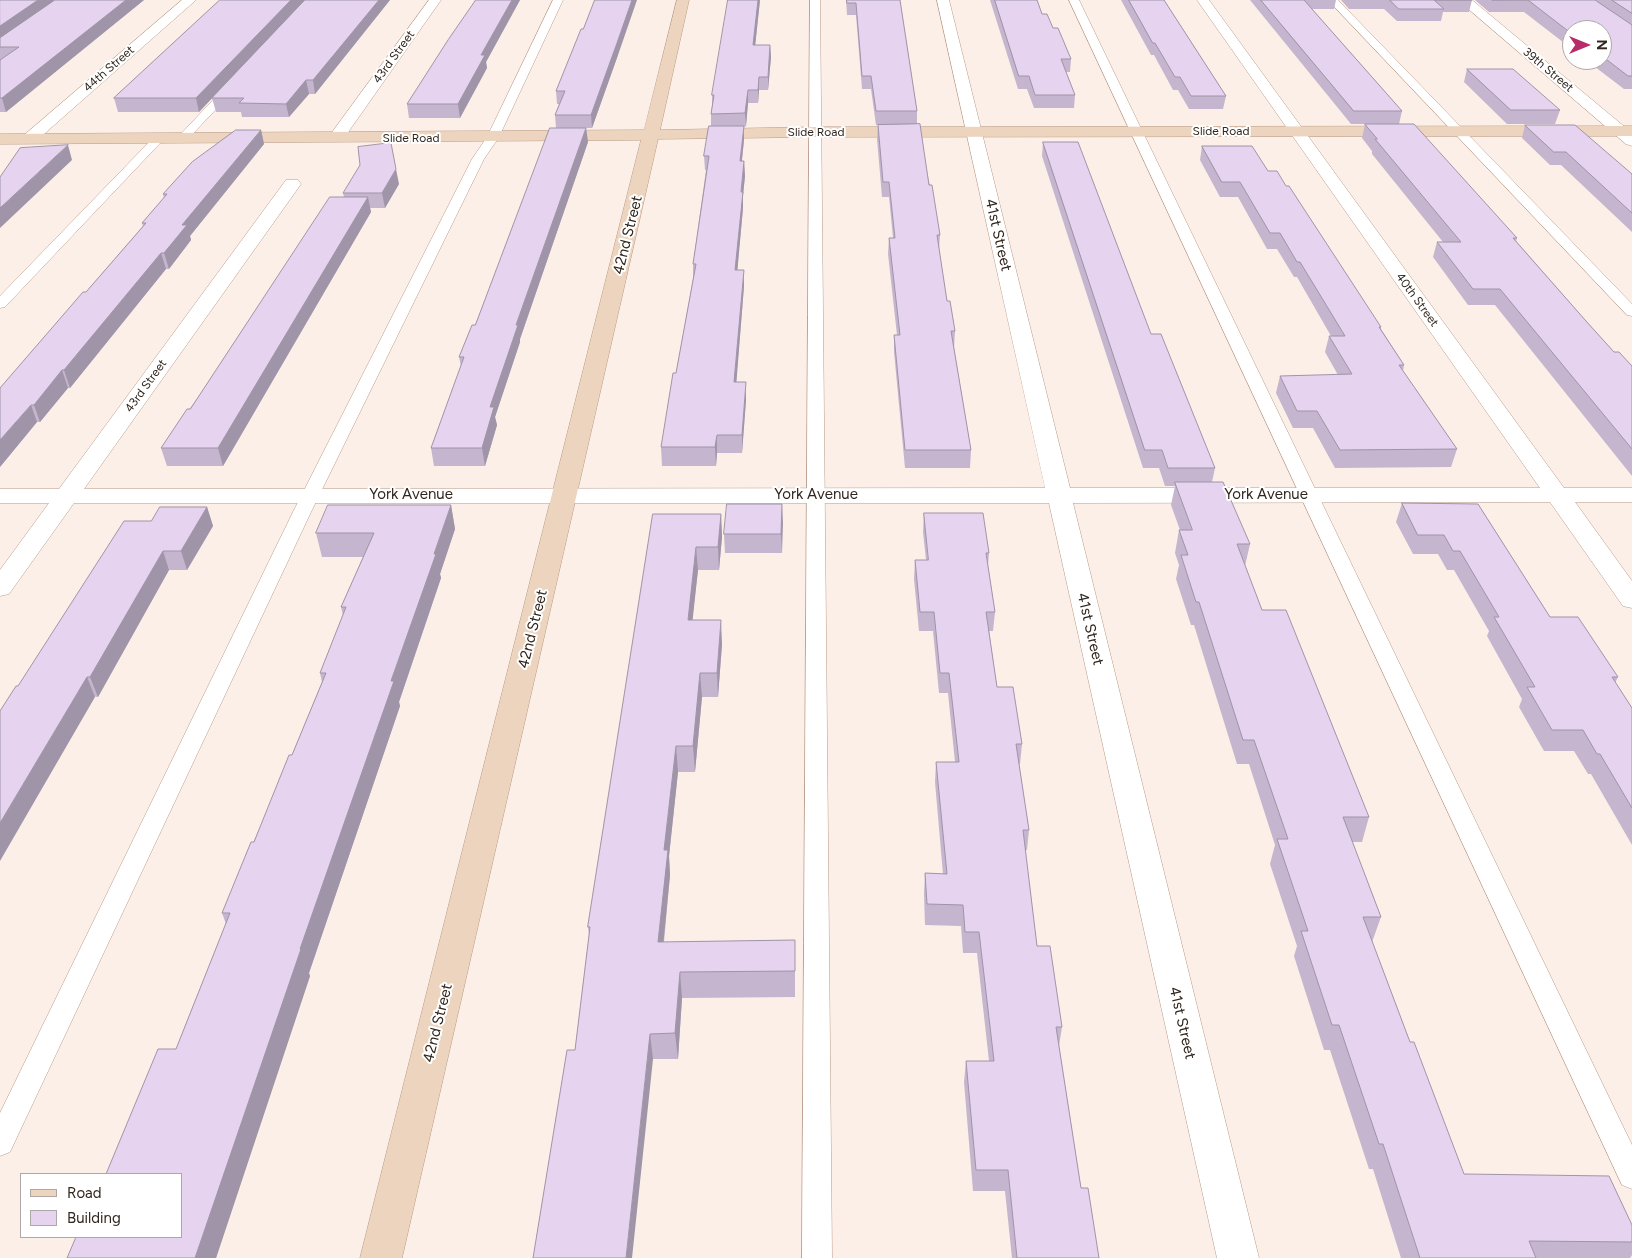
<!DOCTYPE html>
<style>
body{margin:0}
#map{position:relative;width:1632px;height:1258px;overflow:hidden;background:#fcefe7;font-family:Figtree,sans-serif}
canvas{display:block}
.legend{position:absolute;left:20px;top:1173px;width:162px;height:65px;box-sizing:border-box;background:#fff;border:1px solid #ada8a5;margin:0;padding:6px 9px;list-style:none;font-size:15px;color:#31261e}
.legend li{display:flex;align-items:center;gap:10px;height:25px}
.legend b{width:25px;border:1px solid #ada8a5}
.north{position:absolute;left:1562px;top:20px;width:50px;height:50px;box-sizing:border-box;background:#fff;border:1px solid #ada8a5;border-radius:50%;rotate:90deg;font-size:14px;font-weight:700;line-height:20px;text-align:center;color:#31261e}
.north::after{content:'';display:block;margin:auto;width:18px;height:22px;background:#b72d6a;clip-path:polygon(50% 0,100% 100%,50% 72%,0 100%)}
</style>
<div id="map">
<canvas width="1632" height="1258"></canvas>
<ul class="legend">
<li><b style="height:6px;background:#edd4be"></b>Road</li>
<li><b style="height:14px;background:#e5d3f0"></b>Building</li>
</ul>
<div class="north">N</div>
</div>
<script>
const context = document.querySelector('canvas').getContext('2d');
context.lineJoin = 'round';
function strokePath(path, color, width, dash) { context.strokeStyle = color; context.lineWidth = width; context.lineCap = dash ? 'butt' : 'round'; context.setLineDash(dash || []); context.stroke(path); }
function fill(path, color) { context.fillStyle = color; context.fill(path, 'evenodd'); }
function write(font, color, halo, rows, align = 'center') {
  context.font = font + ' Figtree,sans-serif'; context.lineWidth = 4; context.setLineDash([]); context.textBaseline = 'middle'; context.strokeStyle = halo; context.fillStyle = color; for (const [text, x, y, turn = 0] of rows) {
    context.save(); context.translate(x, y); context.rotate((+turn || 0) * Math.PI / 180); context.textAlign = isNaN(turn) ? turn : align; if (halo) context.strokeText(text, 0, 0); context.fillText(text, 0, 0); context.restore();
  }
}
const lane = new Path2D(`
 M 553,0 L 563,0 L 499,137 L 484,159 L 311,512 L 10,1152 L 0,1156 L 0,1113 L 293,512 L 472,159 L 487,137 Z
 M 810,0 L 820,0 L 832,1258 L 802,1258 Z
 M 1069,0 L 1079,0 L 1632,1145 L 1632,1189 L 1622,1185 Z
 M 1328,0 L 1338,0 L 1632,304 L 1632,316 L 1627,315 Z
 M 232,83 L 236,84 L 237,86 L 236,88 L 187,140 L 179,140 L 177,138 L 179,136 L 228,84 Z
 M 159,135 L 163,136 L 165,138 L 163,140 L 5,307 L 0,308 L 0,296 L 155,136 Z`);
const street = new Path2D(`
 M 182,0 L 196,0 L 35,142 L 23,142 L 21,139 L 23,136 Z
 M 429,0 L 441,0 L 342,141 L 330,141 L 328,138 L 330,135 Z
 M 937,0 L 949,0 L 1070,488 L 1540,488 L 1197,0 L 1209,0 L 1564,488 L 1632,488 L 1632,502 L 1575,502 L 1632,581 L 1632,608 L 1623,606 L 1550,502 L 1073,503 L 1259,1258 L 1217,1258 L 1049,503 L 74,503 L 9,594 L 0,596 L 0,570 L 49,503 L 0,503 L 0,489 L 59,489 L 286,180 L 298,180 L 301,184 L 84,489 L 1045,488 Z
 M 1458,0 L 1472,0 L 1632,133 L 1632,146 L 1626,144 Z`);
const secondary = new Path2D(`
 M 677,0 L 689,0 L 660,130 L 815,127 L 1632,126 L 1632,136 L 815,137 L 658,139 L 402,1258 L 360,1258 L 641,140 L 0,144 L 0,134 L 644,130 Z`);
const wall = new Path2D(`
 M 0,0 L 144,0 L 6,112 L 0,112 Z
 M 220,0 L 390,0 L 315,94 L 309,94 L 289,117 L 242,117 L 241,112 L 216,112 L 212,98 L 276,30 L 199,112 L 118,112 L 114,98 Z
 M 476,0 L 520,0 L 486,62 L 487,68 L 460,118 L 409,118 L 407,104 Z
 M 760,0 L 755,45 L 770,45 L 771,57 L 768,90 L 759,90 L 758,103 L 748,103 L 746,126 L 744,127 L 744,140 L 742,161 L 744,161 L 745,176 L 743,195 L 743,208 L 737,270 L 744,286 L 736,382 L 746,400 L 742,453 L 717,453 L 716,466 L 662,466 L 661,447 L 676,373 L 693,279 L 693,264 L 706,170 L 705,170 L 704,156 L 711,126 L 711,114 L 712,106 L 712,95 Z
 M 846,0 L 900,0 L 917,111 L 917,124 L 940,235 L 939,249 L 947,301 L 955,331 L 954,348 L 971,450 L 970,468 L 905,468 L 894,352 L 894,335 L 897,335 L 888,254 L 889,238 L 893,238 L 889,197 L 882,197 L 877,139 L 878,125 L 876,125 L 871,89 L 862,89 L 856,15 L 847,15 Z
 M 990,0 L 1037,0 L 1042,14 L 1053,28 L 1071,59 L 1070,72 L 1066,72 L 1075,95 L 1074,108 L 1034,108 L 1027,89 L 1018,89 Z
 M 1121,0 L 1164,0 L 1226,96 L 1223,109 L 1189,109 L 1178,90 L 1173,90 L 1154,55 L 1151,55 Z
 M 1250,0 L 1336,0 L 1334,9 L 1312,9 L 1402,111 L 1399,124 L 1517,238 L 1516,241 L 1586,321 L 1614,352 L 1632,366 L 1632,476 L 1495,305 L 1468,305 L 1433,257 L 1437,242 L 1443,242 L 1372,154 L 1372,151 L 1362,138 L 1365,124 L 1351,124 Z
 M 1341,0 L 1472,0 L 1469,12 L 1443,12 L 1441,21 L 1397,21 L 1384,9 L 1349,9 Z
 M 1475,0 L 1632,0 L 1632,89 L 1624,89 L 1586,60 L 1602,60 L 1602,30 L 1572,30 L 1572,49 L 1524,12 L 1489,12 Z
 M 583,29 L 618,55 L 592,128 L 586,128 L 588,142 L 520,339 L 520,342 L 495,417 L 497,425 L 485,466 L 434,466 L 431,448 L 461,366 L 459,357 L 475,325 L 556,128 L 555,115 L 559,104 L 557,104 L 556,91 Z
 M 1467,69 L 1560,110 L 1555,124 L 1507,124 L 1464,82 Z
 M 1525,125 L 1632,174 L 1632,232 L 1561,165 L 1550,165 L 1522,138 Z
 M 261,130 L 264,144 L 190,236 L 191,240 L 169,269 L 166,269 L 70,388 L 68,388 L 40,422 L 37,422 L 0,467 L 86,292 L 143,226 L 142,223 L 164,198 L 163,194 Z
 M 1043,142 L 1151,334 L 1215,468 L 1212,482 L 1250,544 L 1245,566 L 1262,610 L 1369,817 L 1362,842 L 1352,842 L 1381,917 L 1372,942 L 1410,1042 L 1464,1174 L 1632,1225 L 1632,1255 L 1630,1258 L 1401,1258 L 1373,1169 L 1369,1169 L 1330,1050 L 1324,1050 L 1294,956 L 1297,946 L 1270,864 L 1275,845 L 1249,764 L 1237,764 L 1194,625 L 1191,625 L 1176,579 L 1179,565 L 1175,553 L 1179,530 L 1180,530 L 1171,505 L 1175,486 L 1165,486 L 1159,468 L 1143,468 L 1042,156 Z
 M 1202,146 L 1268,171 L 1381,327 L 1381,329 L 1404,365 L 1403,371 L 1457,449 L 1451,467 L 1335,468 L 1313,428 L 1293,428 L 1276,393 L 1280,376 L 1338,375 L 1325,352 L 1329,336 L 1331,336 L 1297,277 L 1294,277 L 1277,249 L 1267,249 L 1238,197 L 1220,197 L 1200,160 Z
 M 399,184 L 385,208 L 370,208 L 371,212 L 223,466 L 167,466 L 161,448 L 344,197 L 343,193 Z
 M 1402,503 L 1478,504 L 1550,617 L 1618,677 L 1615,683 L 1632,708 L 1632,845 L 1591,774 L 1588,774 L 1574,751 L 1544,751 L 1519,707 L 1522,699 L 1487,636 L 1489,631 L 1454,570 L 1447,570 L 1438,554 L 1413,554 L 1396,522 Z
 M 782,504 L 782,553 L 725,553 L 724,534 Z
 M 451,505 L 455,529 L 440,574 L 441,578 L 399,702 L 400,706 L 309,973 L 310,976 L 216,1258 L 67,1258 L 176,1049 L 226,924 L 222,913 L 292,755 L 322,682 L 320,673 L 343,615 L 341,607 L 363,557 L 322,557 L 316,533 Z
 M 207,507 L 213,526 L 187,570 L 169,570 L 98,697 L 18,686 L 151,521 Z
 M 924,513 L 989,553 L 988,565 L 995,612 L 993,631 L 989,631 L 997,687 L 1022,744 L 1020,764 L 1019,764 L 1029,830 L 1027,850 L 1025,850 L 1037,946 L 1062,1027 L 1059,1046 L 1081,1188 L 1099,1258 L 1012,1258 L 1005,1191 L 973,1191 L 964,1082 L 966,1061 L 989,1061 L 977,953 L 963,953 L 961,926 L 925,925 L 924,894 L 925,873 L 943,874 L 935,782 L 936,762 L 955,762 L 948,693 L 939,693 L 933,631 L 919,631 L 914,579 L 915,560 L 926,560 L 923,532 Z
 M 653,514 L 721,514 L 722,537 L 719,570 L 698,570 L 692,620 L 722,644 L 718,697 L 702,697 L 695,772 L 678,772 L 669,856 L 670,875 L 664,942 L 795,940 L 795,997 L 682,998 L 678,1059 L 653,1059 L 575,1050 L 589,935 L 588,927 Z`);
const shadedWall = new Path2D(`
 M 38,0 L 59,0 L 0,42 L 0,26 Z
 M 126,0 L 144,0 L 6,112 L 2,98 Z
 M 291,0 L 305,0 L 199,112 L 196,98 Z
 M 379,0 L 390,0 L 315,94 L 313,80 Z
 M 512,0 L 520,0 L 486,62 L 487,68 L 460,118 L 458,104 L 481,55 Z
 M 632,0 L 637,0 L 618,55 L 592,128 L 591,115 Z
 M 758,0 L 760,0 L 754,57 L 753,45 Z
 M 770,45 L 771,57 L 768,90 L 768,77 Z
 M 759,77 L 759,90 L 758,103 L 758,90 Z
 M 306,80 L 309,94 L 289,117 L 286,104 Z
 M 748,90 L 748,103 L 746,126 L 745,113 Z
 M 744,126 L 744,140 L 740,176 L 740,161 Z
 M 586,128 L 588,142 L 520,339 L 520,342 L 495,417 L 497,425 L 485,466 L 482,448 L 490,407 L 516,325 Z
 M 261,130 L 264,144 L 190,236 L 191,240 L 169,269 L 164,253 L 182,225 Z
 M 68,145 L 72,160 L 0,228 L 0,208 Z
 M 744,161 L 745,176 L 743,195 L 743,208 L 736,286 L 735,270 Z
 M 396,169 L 399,184 L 385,208 L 382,193 Z
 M 368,197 L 371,212 L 223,466 L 218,448 Z
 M 161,253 L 166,269 L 70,388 L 64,370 Z
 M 744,270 L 744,286 L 735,400 L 734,382 Z
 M 62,370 L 68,388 L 40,422 L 34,405 Z
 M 746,382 L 746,400 L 742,453 L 742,435 Z
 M 31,405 L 37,422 L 0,467 L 0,440 Z
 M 717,435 L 717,453 L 716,466 L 715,447 Z
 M 782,504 L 783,523 L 782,553 L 781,534 Z
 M 451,505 L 455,529 L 440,574 L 441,578 L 399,702 L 400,706 L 309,973 L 310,976 L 216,1258 L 195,1258 Z
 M 207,507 L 213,526 L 187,570 L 181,551 Z
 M 721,514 L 722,537 L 719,570 L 718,547 Z
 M 696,547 L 698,570 L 690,644 L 688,620 Z
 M 163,551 L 169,570 L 98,697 L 90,677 Z
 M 721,620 L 722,644 L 718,697 L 717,673 Z
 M 700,673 L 702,697 L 695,772 L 693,746 Z
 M 87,677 L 95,697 L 0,861 L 0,823 Z
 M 676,746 L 678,772 L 669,856 L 670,875 L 661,967 L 658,942 L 664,850 Z
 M 680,972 L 682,998 L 678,1059 L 675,1033 Z
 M 650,1034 L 653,1059 L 632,1258 L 626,1258 Z`);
const building = new Path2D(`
 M 0,0 L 38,0 L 0,26 Z
 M 55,0 L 126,0 L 2,98 L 0,98 L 0,60 L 19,47 L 0,47 L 0,38 Z
 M 220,0 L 291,0 L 196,98 L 114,98 Z
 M 305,0 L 379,0 L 313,80 L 306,80 L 286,104 L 239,103 L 244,98 L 212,98 Z
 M 476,0 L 512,0 L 481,55 L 485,55 L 458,104 L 407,104 L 448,40 Z
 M 595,0 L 632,0 L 617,43 L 591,115 L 555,115 L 565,91 L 556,91 L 581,29 L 583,29 Z
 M 728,0 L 758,0 L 753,45 L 770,45 L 768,77 L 759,77 L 758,90 L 748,90 L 745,113 L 711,114 L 714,95 L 712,95 Z
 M 847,0 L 900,0 L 917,111 L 876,111 L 871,76 L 862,76 L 856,3 L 847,3 Z
 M 995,0 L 1037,0 L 1042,14 L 1047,14 L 1053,28 L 1058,28 L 1071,59 L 1061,59 L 1075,95 L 1035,95 L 1029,76 L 1019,76 Z
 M 1129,0 L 1164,0 L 1226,96 L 1191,96 L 1180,77 L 1175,77 L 1155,43 L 1153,43 Z
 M 1261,0 L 1304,0 L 1402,111 L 1354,111 Z
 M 1390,0 L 1472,0 L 1434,0 L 1444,9 L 1399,9 Z
 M 1492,0 L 1595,0 L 1632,25 L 1632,76 L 1628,76 L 1602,56 L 1602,30 L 1572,30 L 1572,34 L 1528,0 Z
 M 1612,0 L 1632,0 L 1632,13 Z
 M 1467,69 L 1513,69 L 1560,110 L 1511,110 Z
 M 920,124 L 929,185 L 932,185 L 940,235 L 937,235 L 947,301 L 950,301 L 955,331 L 951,331 L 971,450 L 905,450 L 894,335 L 900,335 L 889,238 L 895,238 L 889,182 L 883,182 L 878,125 Z
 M 1365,124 L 1414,124 L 1517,238 L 1513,238 L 1586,321 L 1614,352 L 1619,352 L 1632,366 L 1632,449 L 1500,289 L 1473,289 L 1437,242 L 1461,242 L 1375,139 L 1377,139 Z
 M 1525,125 L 1575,125 L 1632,174 L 1632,213 L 1566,152 L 1554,152 Z
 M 709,126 L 744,126 L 740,161 L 744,161 L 741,192 L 743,192 L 735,270 L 744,270 L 734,382 L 746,382 L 742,435 L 717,435 L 715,447 L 661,447 L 673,373 L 676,373 L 696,264 L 693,264 L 709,156 L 704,156 Z
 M 550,128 L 586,128 L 516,325 L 518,325 L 490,407 L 494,407 L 482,448 L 431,448 L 464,357 L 459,357 L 472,325 L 475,325 Z
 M 236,130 L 261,130 L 182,225 L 187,225 L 164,253 L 161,253 L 64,370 L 62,370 L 34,405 L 31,405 L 0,440 L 0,388 L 83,292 L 86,292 L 146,223 L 142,223 L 167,194 L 163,194 L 192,162 Z
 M 1043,142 L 1078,142 L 1151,334 L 1161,334 L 1215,468 L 1168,468 L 1162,450 L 1145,450 Z
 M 391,143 L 396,169 L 382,193 L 343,193 L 360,165 L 358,147 Z
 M 68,145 L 0,208 L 0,177 L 20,148 Z
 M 1202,146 L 1252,146 L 1268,171 L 1277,171 L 1286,186 L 1289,186 L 1381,327 L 1379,327 L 1404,365 L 1399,365 L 1457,449 L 1340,450 L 1317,411 L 1297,411 L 1280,376 L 1352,374 L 1329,336 L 1345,336 L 1300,262 L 1297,262 L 1280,233 L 1270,233 L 1240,182 L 1222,182 Z
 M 330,197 L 368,197 L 218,448 L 161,448 L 187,409 L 190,409 Z
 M 1175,482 L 1223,482 L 1250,544 L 1237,544 L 1262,610 L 1286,610 L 1369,817 L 1343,817 L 1381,917 L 1363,917 L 1410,1042 L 1414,1042 L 1464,1174 L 1609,1176 L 1632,1225 L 1632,1242 L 1529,1241 L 1536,1258 L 1420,1258 L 1383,1144 L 1379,1144 L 1339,1025 L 1332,1025 L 1301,931 L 1308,931 L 1277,839 L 1288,839 L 1254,740 L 1243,740 L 1199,602 L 1196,602 L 1181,555 L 1188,555 L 1179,530 L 1192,530 Z
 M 1402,503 L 1478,504 L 1550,617 L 1578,617 L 1618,677 L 1612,677 L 1632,708 L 1632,808 L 1600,754 L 1597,754 L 1583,730 L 1552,730 L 1527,687 L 1535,687 L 1494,617 L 1499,617 L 1460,551 L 1453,551 L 1444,535 L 1418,535 Z
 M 727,504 L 782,504 L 781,534 L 724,534 Z
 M 328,505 L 451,505 L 434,554 L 436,554 L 391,681 L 394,681 L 300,949 L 301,949 L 195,1258 L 67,1258 L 76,1237 L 181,1237 L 181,1174 L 106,1174 L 158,1049 L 176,1049 L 230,913 L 222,913 L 251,842 L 254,842 L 289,755 L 292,755 L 326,673 L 320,673 L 346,607 L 341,607 L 374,533 L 316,533 Z
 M 160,507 L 207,507 L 181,551 L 163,551 L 90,677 L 87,677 L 0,823 L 0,711 L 16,686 L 18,686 L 124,521 L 151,521 Z
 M 924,513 L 983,513 L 989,553 L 986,553 L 995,612 L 986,612 L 997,687 L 1013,687 L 1022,744 L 1016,744 L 1029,830 L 1023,830 L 1037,946 L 1050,946 L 1062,1027 L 1056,1027 L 1081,1188 L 1088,1188 L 1099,1258 L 1017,1258 L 1008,1170 L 976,1170 L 966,1061 L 994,1061 L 979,932 L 965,932 L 963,905 L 927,904 L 925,873 L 947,874 L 936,762 L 959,762 L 949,673 L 940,673 L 934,612 L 920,612 L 915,560 L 928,560 Z
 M 653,514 L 721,514 L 718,547 L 696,547 L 688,620 L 721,620 L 717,673 L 700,673 L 693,746 L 676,746 L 664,850 L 668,850 L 658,942 L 795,940 L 795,971 L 680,972 L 675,1033 L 650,1034 L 626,1258 L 533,1258 L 567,1050 L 575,1050 L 590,927 L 588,927 Z`);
const farStreetnames = [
 ["43rd Street",394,57,-54],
 ["44th Street",109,69,-41],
 ["39th Street",1548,70,40],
 ["Slide Road",1221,131],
 ["Slide Road",816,132],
 ["Slide Road",411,138],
 ["40th Street",1417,300,54],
 ["43rd Street",146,386,-54]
];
const streetNames = [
 ["42nd Street",628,235,-76],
 ["41st Street",998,235,77],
 ["York Avenue",411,495],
 ["York Avenue",816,495],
 ["York Avenue",1266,495],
 ["42nd Street",533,629,-76],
 ["41st Street",1090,629,77],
 ["42nd Street",438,1023,-76],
 ["41st Street",1182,1023,77]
];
strokePath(lane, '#b89b88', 1);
strokePath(street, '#b89b88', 1);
strokePath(secondary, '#b89b88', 1);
fill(lane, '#fff');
fill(street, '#fff');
fill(secondary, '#edd4be');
fill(wall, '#c5b5ce');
fill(shadedWall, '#a094a8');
fill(building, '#e5d3f0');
strokePath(building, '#a094a8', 1);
write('12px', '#31261e', '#fff', farStreetnames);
write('15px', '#31261e', '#fff', streetNames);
</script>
